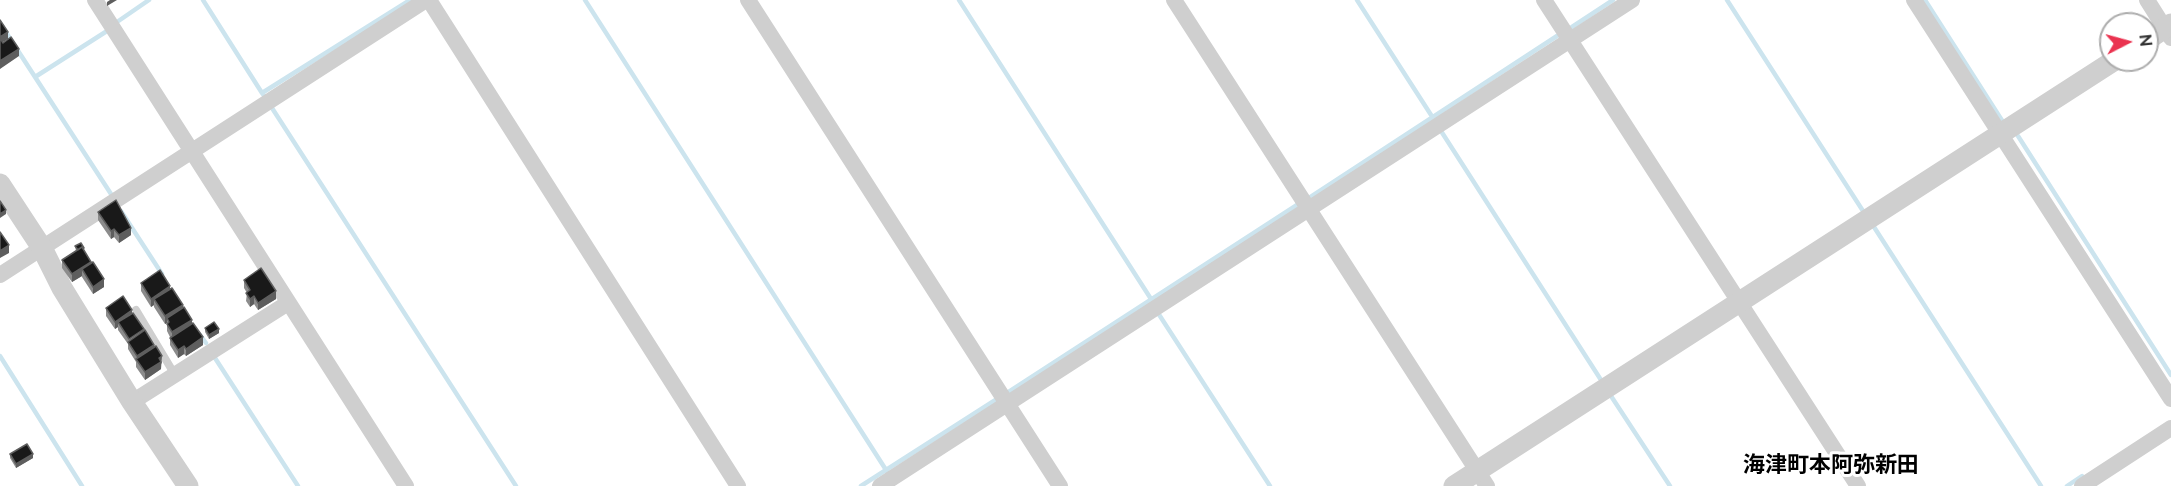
<!DOCTYPE html>
<meta charset="utf-8">
<style>
body{margin:0}
#map{position:relative;width:2171px;height:486px;overflow:hidden;background:#fff;font-family:Raleway,sans-serif}
canvas{display:block}
.north{position:absolute;left:2099px;top:12px;width:60px;height:60px;box-sizing:border-box;background:#fff;border:2px solid #adadad;border-radius:50%;rotate:84deg;font-size:16px;font-weight:700;line-height:24px;text-align:center;color:#323232}
.north::after{content:'';display:block;margin:auto;width:21px;height:27px;background:#ea3350;clip-path:polygon(50% 0,100% 100%,50% 72%,0 100%)}
</style>
<div id="map">
<canvas width="2171" height="486"></canvas>
<div class="north">N</div>
</div>
<script>
const context = document.querySelector('canvas').getContext('2d');
context.lineJoin = 'round';
function strokePath(path, color, width, dash) { context.strokeStyle = color; context.lineWidth = width; context.lineCap = dash ? 'butt' : 'round'; context.setLineDash(dash || []); context.stroke(path); }
function fill(path, color) { context.fillStyle = color; context.fill(path, 'evenodd'); }
function write(font, color, halo, rows, align = 'center') {
  context.font = font + ' Raleway,"Noto Sans JP",sans-serif'; context.lineWidth = 6; context.setLineDash([]); context.textBaseline = 'middle'; context.strokeStyle = halo; context.fillStyle = color; for (const [text, x, y, turn = 0] of rows) {
    context.save(); context.translate(x, y); context.rotate((+turn || 0) * Math.PI / 180); context.textAlign = isNaN(turn) ? turn : align; if (halo) context.strokeText(text, 0, 0); context.fillText(text, 0, 0); context.restore();
  }
}
const stream = new Path2D(`
 M 203,0 L 262,93
 M 585,0 L 888,473
 M 959,0 L 1151,299
 M 1357,0 L 1433,118
 M 1727,0 L 1863,211
 M 1925,0 L 2003,122
 M 117,22 L 149,0
 M 0,23 L 111,194
 M 1572,27 L 1613,0
 M 35,77 L 107,31
 M 265,97 L 262,93 L 410,0
 M 272,108 L 516,486
 M 1441,131 L 1601,380
 M 2018,136 L 2171,375
 M 1309,198 L 1557,36
 M 121,211 L 162,274
 M 1874,227 L 2041,486
 M 1158,313 L 1270,486
 M 200,335 L 206,343
 M 0,356 L 82,486
 M 215,358 L 298,486
 M 1007,393 L 1297,205
 M 1611,396 L 1670,486
 M 861,486 L 997,399
 M 2067,486 L 2082,476`);
const service = new Path2D(`
 M 136,310 L 175,375`);
const minor = new Path2D(`
 M 95,0 L 406,486
 M 429,0 L 738,486
 M 748,0 L 1060,486
 M 1174,0 L 1487,486
 M 1544,0 L 1858,486
 M 1914,0 L 2171,399
 M 2147,0 L 2171,38
 M 0,275 L 426,0
 M 132,402 L 288,303
 M 880,486 L 1632,0
 M 2082,486 L 2171,428`);
const tertiary = new Path2D(`
 M 2147,40 L 2171,24
 M 0,184 L 42,248 L 62,288 L 132,402 L 188,486
 M 1454,486 L 2115,60`);
const wall = new Path2D(`
 M 98,212 L 131,235 L 119,243 L 114,237 L 111,239 L 98,220 Z
 M 75,246 L 84,251 L 104,287 L 93,294 L 82,277 L 82,276 L 72,282 L 62,268 L 62,260 L 76,251 Z
 M 244,280 L 276,299 L 258,310 L 254,304 L 250,307 L 246,301 L 247,293 L 244,288 Z
 M 141,283 L 170,288 L 183,307 L 203,345 L 186,356 L 184,354 L 178,358 L 170,345 L 170,337 L 167,331 L 167,323 L 165,324 L 154,307 L 154,305 L 151,307 L 141,291 Z
 M 106,308 L 132,313 L 154,347 L 162,363 L 161,364 L 161,369 L 145,380 L 136,367 L 136,362 L 128,349 L 128,344 L 118,330 L 118,327 L 115,329 L 106,316 Z
 M 205,328 L 219,333 L 209,339 L 205,332 Z
 M 10,454 L 33,458 L 16,468 L 10,458 Z`);
const shadedWall = new Path2D(`
 M 110,0 L 117,0 L 107,6 L 107,2 Z
 M 8,32 L 8,39 L 0,44 L 0,37 Z
 M 19,49 L 19,56 L 0,69 L 0,61 Z
 M 6,210 L 6,214 L 0,218 L 0,214 Z
 M 131,228 L 131,235 L 119,243 L 119,235 Z
 M 114,229 L 114,237 L 111,239 L 111,231 Z
 M 9,245 L 9,253 L 0,258 L 0,251 Z
 M 91,262 L 91,269 L 82,269 L 82,276 L 72,282 L 72,274 Z
 M 104,279 L 104,287 L 93,294 L 93,287 Z
 M 170,286 L 170,294 L 154,299 L 154,305 L 151,307 L 151,299 Z
 M 276,291 L 276,299 L 258,310 L 258,303 Z
 M 254,296 L 254,304 L 250,307 L 250,299 Z
 M 183,305 L 183,312 L 167,318 L 167,323 L 165,324 L 165,316 Z
 M 132,310 L 132,318 L 118,322 L 118,327 L 115,329 L 115,322 Z
 M 192,320 L 192,327 L 172,340 L 172,332 Z
 M 219,329 L 219,333 L 209,339 L 209,335 Z
 M 203,337 L 203,345 L 186,356 L 186,349 Z
 M 154,345 L 154,352 L 137,360 L 137,356 Z
 M 184,346 L 184,354 L 178,358 L 178,350 Z
 M 162,356 L 161,369 L 145,380 L 145,372 L 159,358 Z
 M 33,454 L 33,458 L 16,468 L 16,464 Z`);
const building = new Path2D(`
 M 0,20 L 8,32 L 0,37 Z
 M 11,37 L 19,49 L 0,61 L 0,38 L 3,43 Z
 M 116,200 L 131,228 L 119,235 L 114,229 L 111,231 L 98,212 Z
 M 0,201 L 6,210 L 0,214 Z
 M 0,232 L 9,245 L 0,251 Z
 M 81,243 L 84,248 L 83,249 L 82,247 L 78,250 L 75,246 Z
 M 82,247 L 91,262 L 72,274 L 62,260 Z
 M 93,262 L 104,279 L 93,287 L 82,269 Z
 M 261,268 L 276,291 L 258,303 L 254,296 L 250,299 L 246,293 L 250,290 L 244,280 Z
 M 160,270 L 170,286 L 151,299 L 141,283 Z
 M 172,288 L 183,305 L 165,316 L 154,299 Z
 M 123,296 L 132,310 L 115,322 L 106,308 Z
 M 184,307 L 192,320 L 172,332 L 167,324 L 169,322 L 167,318 Z
 M 133,313 L 144,329 L 129,339 L 118,322 Z
 M 214,322 L 219,329 L 209,335 L 205,328 Z
 M 193,323 L 203,337 L 186,349 L 184,346 L 178,350 L 170,338 Z
 M 145,330 L 154,345 L 137,356 L 128,342 Z
 M 156,346 L 162,356 L 159,358 L 161,362 L 145,372 L 136,359 Z
 M 27,444 L 33,454 L 16,464 L 10,454 Z`);
const quarterNames = [
 ["海津町本阿弥新田",1831,465]
];
strokePath(stream, '#cce4ee', 4.5);
strokePath(service, '#cfcfcf', 8);
strokePath(minor, '#cfcfcf', 16);
strokePath(tertiary, '#cfcfcf', 21);
fill(wall, '#8c8c8c');
fill(shadedWall, '#5e5e5e');
fill(building, '#191919');
strokePath(building, '#5e5e5e', 1.5);
write('bold 22px', '#000', '#fff', quarterNames);
</script>
